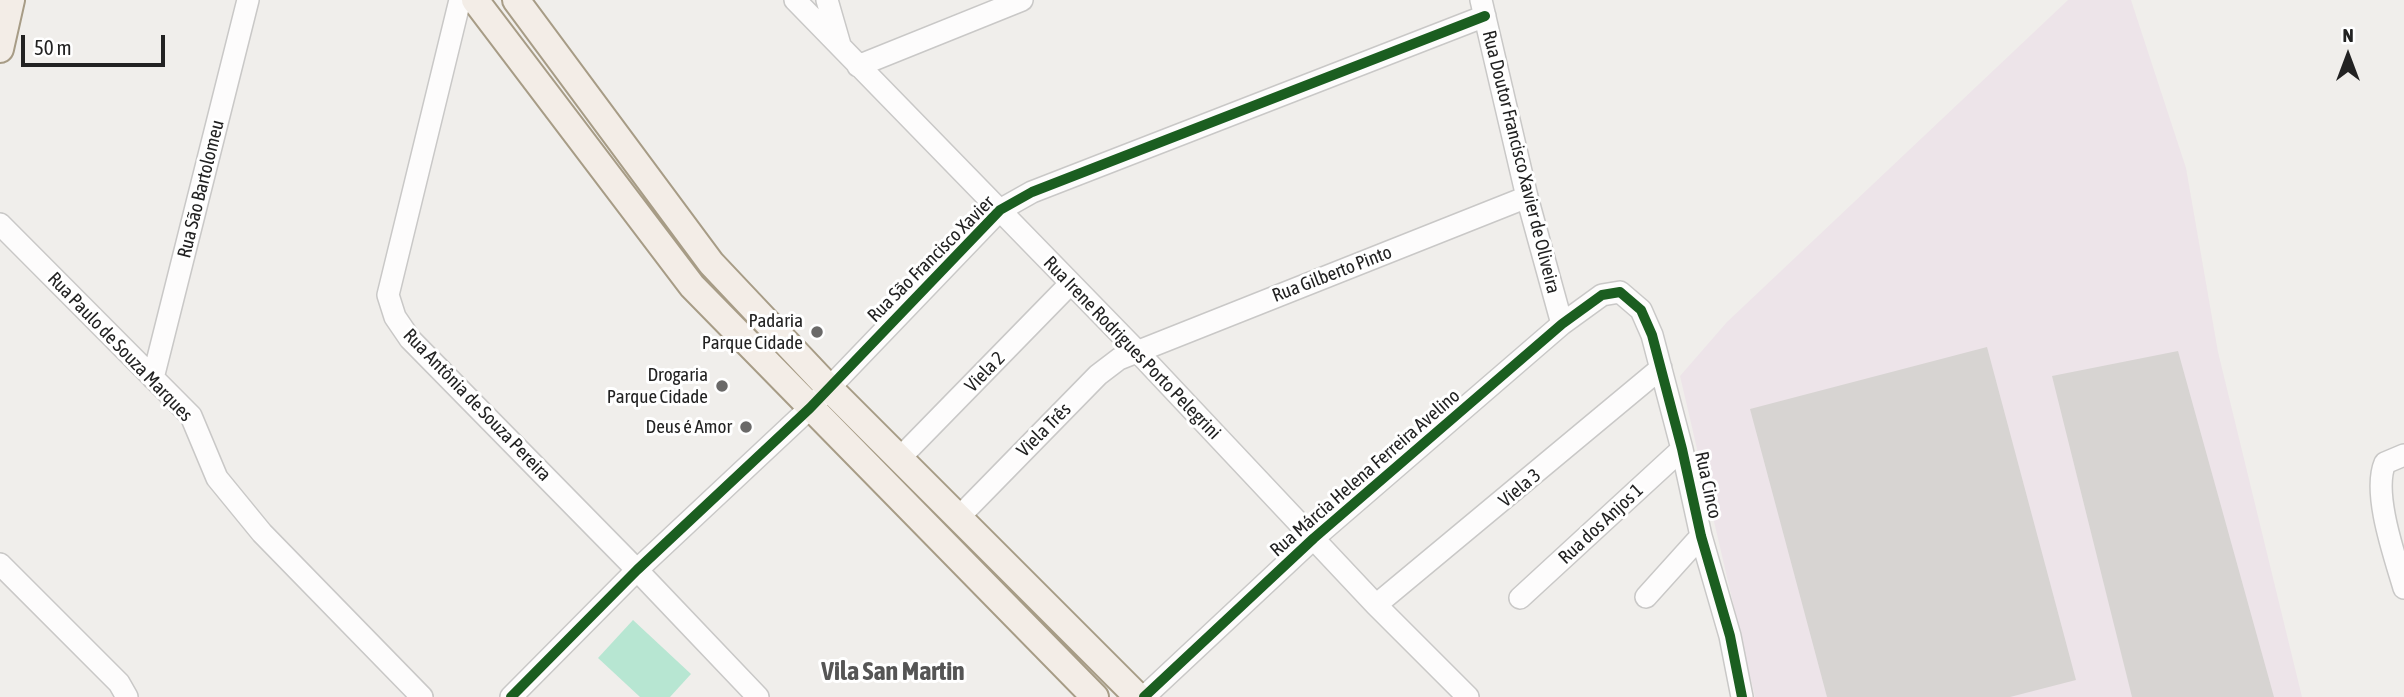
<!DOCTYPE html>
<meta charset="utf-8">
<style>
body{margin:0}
#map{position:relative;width:2404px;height:697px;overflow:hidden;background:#f0eeeb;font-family:"Asap Condensed",sans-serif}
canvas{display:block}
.north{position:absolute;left:2313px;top:21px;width:70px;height:70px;-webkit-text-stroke:5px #fff;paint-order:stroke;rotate:0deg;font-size:19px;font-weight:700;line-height:28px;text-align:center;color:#222}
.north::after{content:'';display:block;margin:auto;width:24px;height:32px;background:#222;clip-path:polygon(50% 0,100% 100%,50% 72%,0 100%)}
.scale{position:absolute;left:21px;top:35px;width:144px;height:32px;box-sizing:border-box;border:4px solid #222;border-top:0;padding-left:9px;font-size:21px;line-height:24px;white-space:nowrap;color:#222;-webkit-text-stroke:5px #fff;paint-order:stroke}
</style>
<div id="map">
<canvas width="2404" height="697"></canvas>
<div class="north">N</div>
<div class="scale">50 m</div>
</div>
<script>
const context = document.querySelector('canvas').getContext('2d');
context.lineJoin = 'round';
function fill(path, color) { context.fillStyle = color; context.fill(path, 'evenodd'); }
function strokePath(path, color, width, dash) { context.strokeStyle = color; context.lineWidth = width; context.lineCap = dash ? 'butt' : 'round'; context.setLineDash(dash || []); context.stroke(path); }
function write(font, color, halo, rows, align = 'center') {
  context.font = font + ' "Asap Condensed",sans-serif'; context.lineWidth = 6; context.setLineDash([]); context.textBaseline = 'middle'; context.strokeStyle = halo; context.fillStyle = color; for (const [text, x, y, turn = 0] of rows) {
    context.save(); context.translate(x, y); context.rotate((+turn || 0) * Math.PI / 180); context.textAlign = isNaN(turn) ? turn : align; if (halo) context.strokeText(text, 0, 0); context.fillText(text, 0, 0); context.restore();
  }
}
const industrial = new Path2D(`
 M 2068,0 L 2131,0 L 2186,168 L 2218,352 L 2302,697 L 1755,697 L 1680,376 L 1727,322 Z`);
const pitch = new Path2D(`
 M 633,620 L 691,674 L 670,697 L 640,697 L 598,658 Z`);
const building = new Path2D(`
 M 1987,347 L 2076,680 L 2010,697 L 1827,697 L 1750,409 Z
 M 2178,351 L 2274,697 L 2132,697 L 2052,376 Z`);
const minor = new Path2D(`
 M 460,0 L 388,295 L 395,317 L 410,339 L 637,570 L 758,697
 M 795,0 L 1136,350 L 1376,605 L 1468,697
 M 827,0 L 840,45
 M 1481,0 L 1527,197 L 1562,324
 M 858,66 L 1022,0
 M 0,224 L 191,416 L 217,478 L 262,533 L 422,697
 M 153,378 L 248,0
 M 2404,455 L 2385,463 C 2372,493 2395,557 2404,588
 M 899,459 L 1070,284
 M 958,518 L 1098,375 L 1119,359 L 1527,197
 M 0,564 L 119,683 L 127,697
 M 1646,597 L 1701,536
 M 1520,598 L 1682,449
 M 1376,605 L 1661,368
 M 511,697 L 637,570 L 810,408 L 1000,210 L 1032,192 L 1485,16
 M 1144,697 L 1314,538 L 1562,324 L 1602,295 L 1620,292 L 1641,310 L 1652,335 L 1682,449 L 1701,536 L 1730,636 L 1742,697`);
const major = new Path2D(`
 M 475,0 L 692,286 L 1095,697
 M 516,0 L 711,263 L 829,388 L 1138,697
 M 0,49 L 11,0`);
const cycleway = new Path2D(`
 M 511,697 L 637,570 L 810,408 L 1000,210 L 1032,192 L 1485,16
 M 1144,697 L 1314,538 L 1562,324 L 1602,295 L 1620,292 L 1641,310 L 1652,335 L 1682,449 L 1701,536 L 1730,636 L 1742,697`);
const markers = [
 [817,332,7,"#6a6968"],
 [722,386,7,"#6a6968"],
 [746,427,7,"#6a6968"]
];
const streetNames = [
 ["Rua Doutor Francisco Xavier de Oliveira",1521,162,76],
 ["Rua São Bartolomeu",201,189,-76],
 ["Rua São Francisco Xavier",931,259,-45],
 ["Rua Gilberto Pinto",1332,274,-21],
 ["Rua Paulo de Souza Marques",120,347,46],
 ["Rua Irene Rodrigues Porto Pelegrini",1132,348,46],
 ["Viela 2",985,372,-46],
 ["Rua Antônia de Souza Pereira",477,405,46],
 ["Viela Três",1044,430,-45],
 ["Rua Márcia Helena Ferreira Avelino",1365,473,-41],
 ["Rua Cinco",1708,485,78],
 ["Viela 3",1520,488,-40],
 ["Rua dos Anjos 1",1601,524,-43]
];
const poiNames = [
 ["Padaria",803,321],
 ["Parque Cidade",803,343],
 ["Drogaria",708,375],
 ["Parque Cidade",708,397],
 ["Deus é Amor",732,427]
];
const districtNames = [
 ["Vila San Martin",893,672]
];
fill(industrial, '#ede4e9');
fill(pitch, '#b7e6d2');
fill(building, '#d7d4d2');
strokePath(minor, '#c9c8c7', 24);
strokePath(major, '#a79c86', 30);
strokePath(minor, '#fdfcfc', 21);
strokePath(major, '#f3ede7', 26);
strokePath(cycleway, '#1b5e20', 10);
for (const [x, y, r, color] of markers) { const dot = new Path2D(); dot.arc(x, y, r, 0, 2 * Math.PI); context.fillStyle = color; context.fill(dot); strokePath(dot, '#fff', 2.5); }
write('19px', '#222', '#fff', streetNames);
write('19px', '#222', '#fff', poiNames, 'right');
write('bold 26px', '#555', '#fff', districtNames);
</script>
